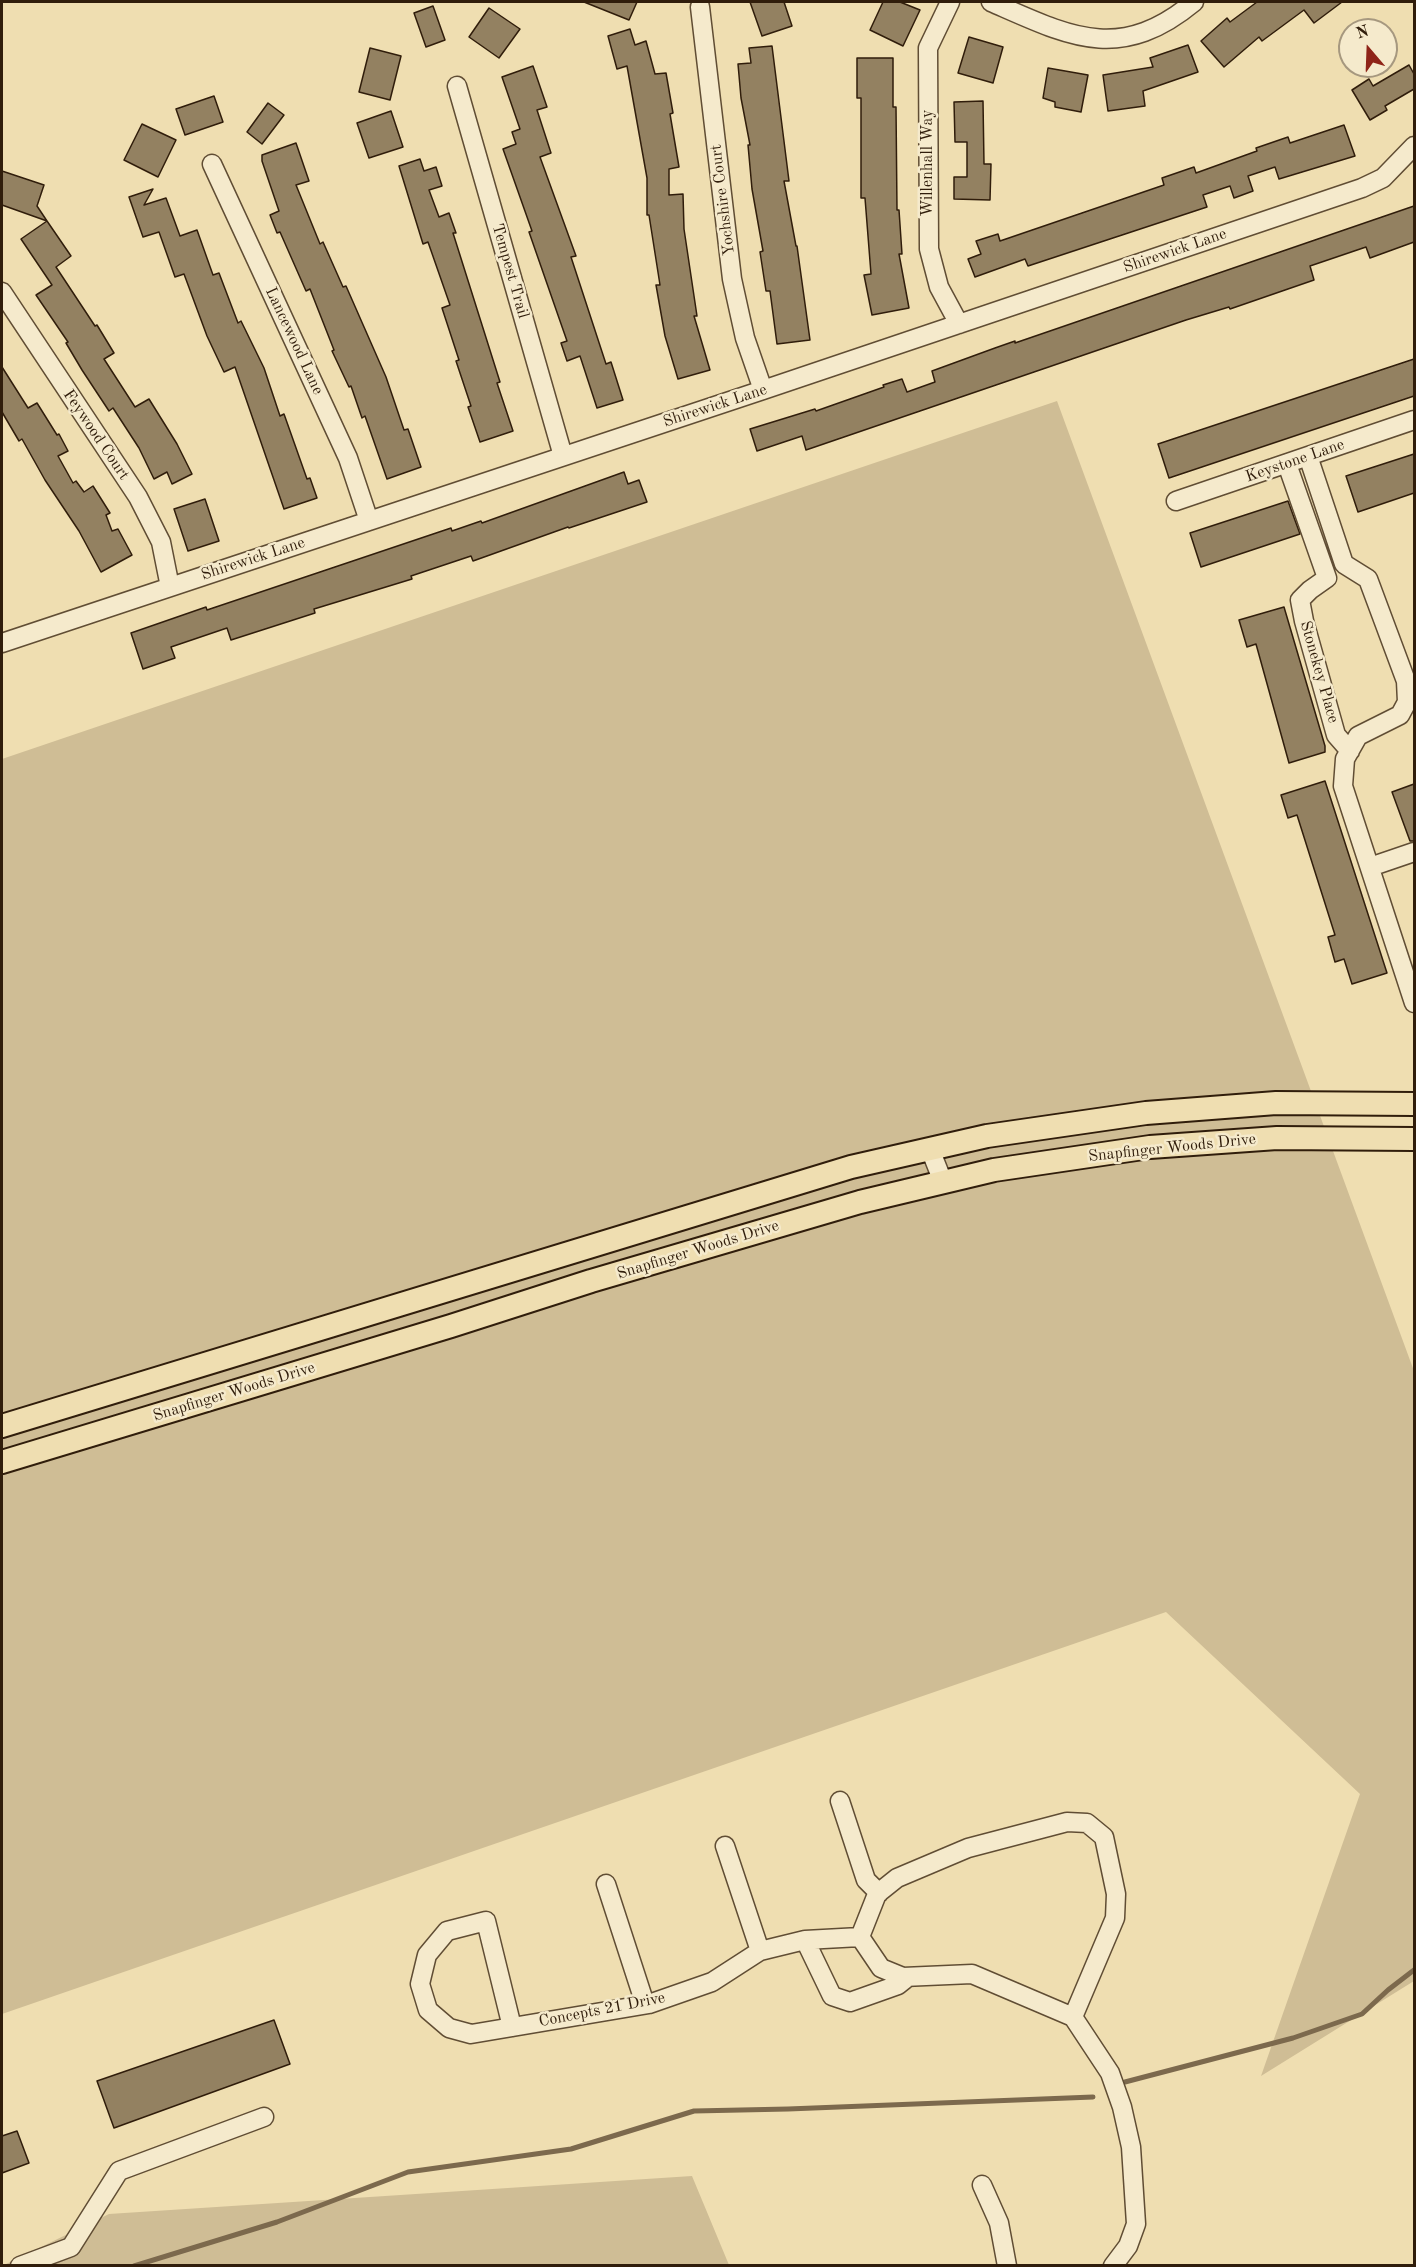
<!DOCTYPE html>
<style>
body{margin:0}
#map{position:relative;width:1416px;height:2267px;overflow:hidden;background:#efdeb1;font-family:"Old Standard TT",serif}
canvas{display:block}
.frame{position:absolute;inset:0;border:3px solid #301d0b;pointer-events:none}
.north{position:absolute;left:1338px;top:18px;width:60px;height:60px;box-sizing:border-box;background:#f5eacc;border:2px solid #a6987f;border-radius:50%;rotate:341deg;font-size:16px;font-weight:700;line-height:24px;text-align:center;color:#301d0b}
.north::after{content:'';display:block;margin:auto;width:21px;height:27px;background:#8f2418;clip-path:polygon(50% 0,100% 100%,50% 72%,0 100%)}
</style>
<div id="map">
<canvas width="1416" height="2267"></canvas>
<div class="frame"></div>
<div class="north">N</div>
</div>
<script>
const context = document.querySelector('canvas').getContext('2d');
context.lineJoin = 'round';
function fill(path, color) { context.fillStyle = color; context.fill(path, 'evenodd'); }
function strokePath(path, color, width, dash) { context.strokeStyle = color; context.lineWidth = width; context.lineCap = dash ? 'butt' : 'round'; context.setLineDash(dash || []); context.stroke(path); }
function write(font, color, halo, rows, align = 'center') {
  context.font = font + ' "Old Standard TT",serif'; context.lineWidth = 5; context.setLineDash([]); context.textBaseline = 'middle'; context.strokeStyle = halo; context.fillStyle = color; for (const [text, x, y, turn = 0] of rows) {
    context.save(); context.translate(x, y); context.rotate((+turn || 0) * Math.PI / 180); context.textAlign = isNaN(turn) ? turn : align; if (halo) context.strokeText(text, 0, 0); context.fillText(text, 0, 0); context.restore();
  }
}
const green = new Path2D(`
 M 1057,401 L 1414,1371 L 1414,1981 L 1261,2076 L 1360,1794 L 1166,1612 L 2,2014 L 2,759 Z
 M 692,2176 L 729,2265 L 2,2266 L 109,2214 Z`);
const stream = new Path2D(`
 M 1125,2082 L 1293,2038 L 1362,2014 L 1388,1990 L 1414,1970
 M 134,2266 L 277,2222 L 408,2172 L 571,2149 L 694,2111 L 788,2109 L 1093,2097`);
const building = new Path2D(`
 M 584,2 L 637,2 L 629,20 Z
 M 750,2 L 784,2 L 792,26 L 762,36 Z
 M 883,2 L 900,2 L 920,10 L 903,46 L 870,30 Z
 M 1257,2 L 1342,2 L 1314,23 L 1304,10 L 1262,41 L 1259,37 L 1224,67 L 1201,41 L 1227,18 L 1230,22 Z
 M 433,6 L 445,40 L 426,47 L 414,13 Z
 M 489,8 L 520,29 L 499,58 L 469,37 Z
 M 630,29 L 635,45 L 646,41 L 655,74 L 666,73 L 673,113 L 670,114 L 679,167 L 669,169 L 669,195 L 683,194 L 684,229 L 697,316 L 694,316 L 710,370 L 678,379 L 665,336 L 656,285 L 660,285 L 649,215 L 647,215 L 647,178 L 627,66 L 617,69 L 608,36 Z
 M 969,37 L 1003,47 L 993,83 L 958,73 Z
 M 1188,45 L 1198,72 L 1143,91 L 1145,106 L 1108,111 L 1103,75 L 1153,67 L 1150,58 Z
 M 772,46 L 789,181 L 784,181 L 796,246 L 797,246 L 810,340 L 777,344 L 770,291 L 766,291 L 760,252 L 763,251 L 752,189 L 748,145 L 750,145 L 741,98 L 738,64 L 751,63 L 749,48 Z
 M 370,48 L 401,56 L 390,100 L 359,92 Z
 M 857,58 L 893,58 L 893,107 L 896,107 L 897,210 L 899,210 L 902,254 L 899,254 L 909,308 L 872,315 L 864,275 L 871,274 L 865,198 L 861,198 L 861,98 L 857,98 Z
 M 1409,65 L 1414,74 L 1414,89 L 1385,106 L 1387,110 L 1370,120 L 1352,90 L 1369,79 L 1373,86 Z
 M 533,66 L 547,107 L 537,110 L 551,153 L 540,157 L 576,256 L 571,257 L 606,364 L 611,362 L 623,400 L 597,408 L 580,356 L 567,361 L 561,343 L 567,341 L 529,232 L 532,231 L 503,149 L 516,144 L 512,132 L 520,129 L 502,77 Z
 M 1048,68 L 1088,75 L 1081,112 L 1055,107 L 1055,102 L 1043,98 Z
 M 214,96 L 223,122 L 185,135 L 176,109 Z
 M 983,101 L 984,164 L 991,164 L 990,200 L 954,199 L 954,177 L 967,177 L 967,142 L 955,142 L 954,102 Z
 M 268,103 L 284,115 L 262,144 L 247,132 Z
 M 391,111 L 403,147 L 369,158 L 357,123 Z
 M 142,124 L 176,140 L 158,177 L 124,160 Z
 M 1344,125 L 1355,156 L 1279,179 L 1275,167 L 1248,176 L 1253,191 L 1234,198 L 1230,186 L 1203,195 L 1207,207 L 1028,266 L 1025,259 L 975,277 L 968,259 L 981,254 L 976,241 L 998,234 L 1000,241 L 1164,185 L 1162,178 L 1194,167 L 1196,173 L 1257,151 L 1256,148 L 1288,137 L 1290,143 Z
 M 296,143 L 309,181 L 296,185 L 320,244 L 323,242 L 343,287 L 346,286 L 386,377 L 404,430 L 408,429 L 421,467 L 387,479 L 365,416 L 362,418 L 351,386 L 349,387 L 332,351 L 334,350 L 310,289 L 306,291 L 280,232 L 277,233 L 270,215 L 279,211 L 262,161 L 262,155 Z
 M 420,159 L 424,171 L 436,167 L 442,186 L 429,190 L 439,217 L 449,213 L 456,233 L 453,233 L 500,382 L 497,383 L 513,431 L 480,442 L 468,407 L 471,406 L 456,361 L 459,360 L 442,308 L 450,305 L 428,242 L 423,244 L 399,166 Z
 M 2,171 L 44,185 L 37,206 L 47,221 L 2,205 Z
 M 153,189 L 144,205 L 166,198 L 180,236 L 197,230 L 213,275 L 219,273 L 238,323 L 241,321 L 264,368 L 280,416 L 284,414 L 307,479 L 310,478 L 317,498 L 284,509 L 235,367 L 224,372 L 207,336 L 184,274 L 175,277 L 159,232 L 143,237 L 129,197 Z
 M 1414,206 L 1414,242 L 1370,258 L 1366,247 L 1310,266 L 1314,280 L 1230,309 L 1229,307 L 1186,320 L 806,450 L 802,436 L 757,451 L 750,429 L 815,409 L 816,411 L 884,387 L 883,385 L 902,379 L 907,392 L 935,382 L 932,371 L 995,348 L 1015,341 L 1015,343 Z
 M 47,221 L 71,256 L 56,267 L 95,326 L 97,325 L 114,353 L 104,359 L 135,407 L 149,399 L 177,444 L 192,474 L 172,484 L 167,472 L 154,479 L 139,448 L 113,408 L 109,411 L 82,370 L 66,343 L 68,342 L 36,295 L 52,285 L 21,239 Z
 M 1414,359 L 1414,396 L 1169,478 L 1158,444 Z
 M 2,367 L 28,408 L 37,403 L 57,435 L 59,434 L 68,451 L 58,456 L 73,483 L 76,481 L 84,492 L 93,486 L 110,513 L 106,515 L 112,531 L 118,529 L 132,555 L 101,572 L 79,531 L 45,480 L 22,439 L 19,441 L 2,412 Z
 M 1414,454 L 1414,493 L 1358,512 L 1346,476 Z
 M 624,472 L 628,484 L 639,480 L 647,502 L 569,528 L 568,527 L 473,561 L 471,556 L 411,576 L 412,579 L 314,609 L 315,613 L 231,640 L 227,628 L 171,647 L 175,658 L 143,669 L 131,633 L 206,607 L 207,610 L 451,528 L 452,531 L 481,521 L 482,523 Z
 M 205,499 L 219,541 L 188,551 L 174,509 Z
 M 1288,501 L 1300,534 L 1201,567 L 1190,533 Z
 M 1284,607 L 1325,746 L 1325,752 L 1289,763 L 1256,644 L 1247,647 L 1239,620 Z
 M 1325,781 L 1387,973 L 1352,984 L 1344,959 L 1335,962 L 1328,937 L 1335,935 L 1297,815 L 1288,818 L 1281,795 Z
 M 1414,784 L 1414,841 L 1410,841 L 1392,792 Z
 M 274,2020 L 290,2064 L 114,2128 L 97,2081 Z
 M 17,2131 L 29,2163 L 2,2173 L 2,2136 Z`);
const minor = new Path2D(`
 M 950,2 L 928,48 L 929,249 L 939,287 L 959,324
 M 991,2 C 1069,36 1119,64 1194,2
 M 700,7 L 732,279 L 745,338 L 763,390
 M 457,86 L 563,456
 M 212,164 L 348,458 L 369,521
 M 2,292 L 138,497 L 161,542 L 170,587
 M 1308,456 L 1344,564 L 1368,579 L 1406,681 L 1407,702 L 1400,715 L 1358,736 L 1345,759 L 1343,786 L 1414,1003
 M 1287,464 L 1327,578 L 1310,590 L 1300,600 L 1304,621 L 1336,735 L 1350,751
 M 1176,501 L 1414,420
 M 2,643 L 763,390 L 1362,188 L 1383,178 L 1414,146
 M 1370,867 L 1414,852
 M 930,1149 L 943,1182
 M 840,1801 L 866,1880 L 879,1893
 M 725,1846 L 760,1951
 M 606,1884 L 645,2004
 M 860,1937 L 881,1968 L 903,1977 L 972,1974 L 1073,2017 L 1110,2073 L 1122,2107 L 1131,2147 L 1136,2224 L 1128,2246 L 1113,2266
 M 805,1940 L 832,1996 L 850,2002 L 898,1985 L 908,1977
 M 512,2027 L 486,1921 L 447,1931 L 427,1955 L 420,1984 L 428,2010 L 449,2028 L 471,2034 L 649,2004 L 712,1982 L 760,1951 L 805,1940 L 860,1937 L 877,1894 L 897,1878 L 968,1848 L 1067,1822 L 1087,1823 L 1104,1837 L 1116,1894 L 1115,1918 L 1073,2017
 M 982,2185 L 999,2223 L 1007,2266
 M 20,2266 L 71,2247 L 119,2171 L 264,2117`);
const major = new Path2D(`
 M 2,1426 L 851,1167 L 987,1136 L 1146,1113 L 1276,1103 L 1414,1104
 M 2,1462 L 451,1326 L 591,1281 L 860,1202 L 994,1170 L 1150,1147 L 1277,1138 L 1414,1139`);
const streetNames = [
 ["Willenhall Way",928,163,-90],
 ["Yochshire Court",723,200,-97],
 ["Shirewick Lane",1175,251,-19],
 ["Tempest Trail",510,271,74],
 ["Lancewood Lane",294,341,65],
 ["Shirewick Lane",715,406,-18],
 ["Feywood Court",96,435,56],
 ["Keystone Lane",1295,461,-19],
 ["Shirewick Lane",253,559,-18],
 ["Stonekey Place",1319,672,74],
 ["Snapfinger Woods Drive",1172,1148,-6],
 ["Snapfinger Woods Drive",698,1250,-17],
 ["Snapfinger Woods Drive",234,1392,-17],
 ["Concepts 21 Drive",602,2010,-11]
];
fill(green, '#cfbd95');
strokePath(stream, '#7c694d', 5);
fill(building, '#938161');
strokePath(building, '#301d0b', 1.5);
strokePath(minor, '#604d34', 21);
strokePath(major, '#301d0b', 26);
strokePath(minor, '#f5eacc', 18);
strokePath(major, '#efdeb1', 22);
write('16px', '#301d0b', '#f5eacc', streetNames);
</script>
